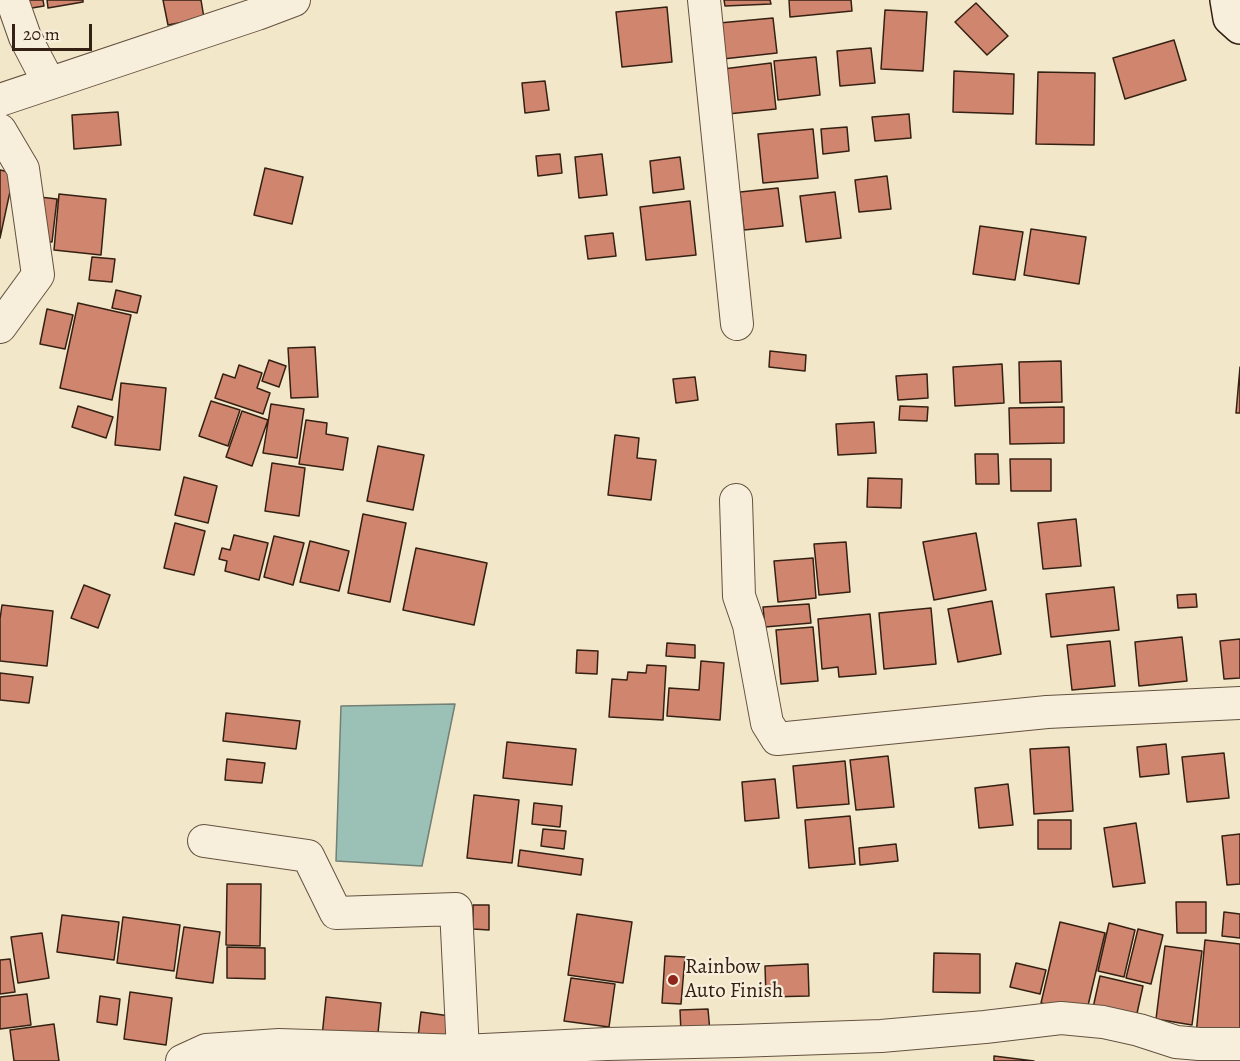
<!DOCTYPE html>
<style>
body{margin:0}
#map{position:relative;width:1240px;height:1061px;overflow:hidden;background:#f3e7c9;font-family:Alegreya,serif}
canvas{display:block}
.scale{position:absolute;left:12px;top:24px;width:80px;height:27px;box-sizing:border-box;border:3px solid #352113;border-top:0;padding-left:8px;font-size:18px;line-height:21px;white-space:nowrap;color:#352113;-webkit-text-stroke:4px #f7efdc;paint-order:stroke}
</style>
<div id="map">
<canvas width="1240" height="1061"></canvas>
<div class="scale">20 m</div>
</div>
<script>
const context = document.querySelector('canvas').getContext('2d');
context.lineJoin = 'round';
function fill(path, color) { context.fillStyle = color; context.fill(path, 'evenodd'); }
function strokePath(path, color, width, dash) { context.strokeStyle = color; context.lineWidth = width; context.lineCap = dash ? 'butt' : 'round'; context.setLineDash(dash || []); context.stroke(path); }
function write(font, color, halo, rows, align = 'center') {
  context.font = font + ' Alegreya,serif'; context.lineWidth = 4.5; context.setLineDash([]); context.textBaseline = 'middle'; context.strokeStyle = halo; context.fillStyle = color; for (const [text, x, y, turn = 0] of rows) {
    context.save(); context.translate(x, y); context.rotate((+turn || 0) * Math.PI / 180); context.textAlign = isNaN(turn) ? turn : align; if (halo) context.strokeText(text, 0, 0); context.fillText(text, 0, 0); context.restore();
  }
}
const water = new Path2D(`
 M 455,704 L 422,866 L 336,861 L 341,706 Z`);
const building = new Path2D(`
 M 19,0 L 43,0 L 44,6 L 20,10 Z
 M 47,0 L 83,0 L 83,2 L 48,8 Z
 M 163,0 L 201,0 L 204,18 L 168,25 Z
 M 724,0 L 770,0 L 771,4 L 725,6 Z
 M 789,0 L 851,0 L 852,11 L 790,17 Z
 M 976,3 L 1008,36 L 987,55 L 955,22 Z
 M 667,7 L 672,62 L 622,67 L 616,12 Z
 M 885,10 L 927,12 L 923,71 L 881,69 Z
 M 773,18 L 777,53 L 723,59 L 719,23 Z
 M 1174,40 L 1186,80 L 1125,99 L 1113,58 Z
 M 871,48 L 875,83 L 840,86 L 837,51 Z
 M 816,57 L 820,95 L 778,100 L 774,61 Z
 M 771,63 L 776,109 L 728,114 L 723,69 Z
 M 954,71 L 1014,74 L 1013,114 L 953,112 Z
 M 1038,72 L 1095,73 L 1094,145 L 1036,144 Z
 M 545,81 L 549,110 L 525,113 L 522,83 Z
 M 118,112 L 121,145 L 74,149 L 72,115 Z
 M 909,114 L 911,138 L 875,141 L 872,117 Z
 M 847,127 L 849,151 L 823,154 L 821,129 Z
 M 813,129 L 818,178 L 763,183 L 758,134 Z
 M 560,154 L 562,173 L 538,176 L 536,156 Z
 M 602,154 L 607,195 L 579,198 L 575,157 Z
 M 680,157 L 684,189 L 653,193 L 650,161 Z
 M 265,168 L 303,177 L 292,224 L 254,215 Z
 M 0,170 L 14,173 L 0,238 Z
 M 887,176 L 891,209 L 859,212 L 855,180 Z
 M 778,188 L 783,226 L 744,230 L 740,192 Z
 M 835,192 L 841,238 L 806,242 L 800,196 Z
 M 59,194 L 106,199 L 101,255 L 54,250 Z
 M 22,195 L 57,199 L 52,242 L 17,238 Z
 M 690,201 L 696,255 L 646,260 L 640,207 Z
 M 980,226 L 1023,232 L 1015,280 L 973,274 Z
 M 1031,229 L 1086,237 L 1079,284 L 1024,275 Z
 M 613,233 L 616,256 L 588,259 L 585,236 Z
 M 92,257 L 115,259 L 112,282 L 89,280 Z
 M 116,290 L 141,296 L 137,313 L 112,308 Z
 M 78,303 L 131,315 L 112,400 L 60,388 Z
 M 47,309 L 73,315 L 65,349 L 40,344 Z
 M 315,347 L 318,397 L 291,398 L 288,348 Z
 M 770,351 L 806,355 L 805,371 L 769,367 Z
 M 269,360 L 286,366 L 279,387 L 262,381 Z
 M 1061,361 L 1062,402 L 1020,403 L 1019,362 Z
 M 1002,364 L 1004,403 L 955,406 L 953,367 Z
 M 239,365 L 262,373 L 257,388 L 270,393 L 263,414 L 215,398 L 223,374 L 235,378 Z
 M 1240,367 L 1240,413 L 1236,413 Z
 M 927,374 L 928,398 L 898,400 L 896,376 Z
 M 695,377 L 698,400 L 676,403 L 673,379 Z
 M 121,383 L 166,388 L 160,450 L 115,445 Z
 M 211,401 L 240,410 L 228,446 L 199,436 Z
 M 271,404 L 304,409 L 297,458 L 263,453 Z
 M 78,406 L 113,417 L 106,438 L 72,427 Z
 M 900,406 L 928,407 L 927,421 L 899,420 Z
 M 1064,407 L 1064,443 L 1010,444 L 1009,408 Z
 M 242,411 L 268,420 L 252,466 L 226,457 Z
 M 306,420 L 327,423 L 326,434 L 348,438 L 343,470 L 299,464 Z
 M 874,422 L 876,453 L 838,455 L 836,424 Z
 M 615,435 L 639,438 L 637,458 L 656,460 L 651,500 L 608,495 Z
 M 378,446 L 424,455 L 413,510 L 367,501 Z
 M 975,454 L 998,454 L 999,484 L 976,484 Z
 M 1010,459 L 1051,459 L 1051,491 L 1011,491 Z
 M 272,463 L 305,468 L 299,516 L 265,511 Z
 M 184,477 L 217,486 L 208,523 L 175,515 Z
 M 868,478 L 902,479 L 901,508 L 867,507 Z
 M 363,514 L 406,523 L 390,602 L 348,593 Z
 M 1076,519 L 1081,566 L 1043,569 L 1038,523 Z
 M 175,523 L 205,531 L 194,575 L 164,568 Z
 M 976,533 L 986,590 L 934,600 L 923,542 Z
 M 234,535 L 268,543 L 259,580 L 225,571 L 227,561 L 219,559 L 222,548 L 230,550 Z
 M 274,536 L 304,543 L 293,585 L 264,577 Z
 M 310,541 L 349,551 L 339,591 L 300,582 Z
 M 846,542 L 850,592 L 819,595 L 814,544 Z
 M 416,548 L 487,563 L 474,625 L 403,610 Z
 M 813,558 L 816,598 L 778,602 L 774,561 Z
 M 84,585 L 110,595 L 98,628 L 71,618 Z
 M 1114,587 L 1119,630 L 1051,637 L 1046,594 Z
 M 1196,594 L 1197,607 L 1178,608 L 1177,595 Z
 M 992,601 L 1001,654 L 958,662 L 948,609 Z
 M 809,604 L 811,623 L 765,627 L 763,607 Z
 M 2,605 L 53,611 L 47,666 L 0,661 L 0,619 Z
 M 931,608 L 936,664 L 884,669 L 879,613 Z
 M 870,614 L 876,674 L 839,677 L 838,667 L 822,669 L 818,619 Z
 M 813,627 L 818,681 L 781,684 L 776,630 Z
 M 1182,637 L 1187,681 L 1139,686 L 1135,642 Z
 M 1240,639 L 1240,678 L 1224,679 L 1220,641 Z
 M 1110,641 L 1115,686 L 1072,690 L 1067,645 Z
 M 667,643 L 695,645 L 695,658 L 666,656 Z
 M 577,650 L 598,651 L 597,674 L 576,673 Z
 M 701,661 L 724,663 L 720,720 L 667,716 L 669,688 L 699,690 Z
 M 647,665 L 666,666 L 663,720 L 609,717 L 612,679 L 627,680 L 628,672 L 646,673 Z
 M 0,673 L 33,677 L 29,703 L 0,700 Z
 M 226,713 L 300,721 L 296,749 L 223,741 Z
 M 507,742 L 576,749 L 572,785 L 503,778 Z
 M 1166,744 L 1169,774 L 1140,777 L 1137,747 Z
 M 1069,747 L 1073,811 L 1034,814 L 1030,749 Z
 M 1224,753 L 1229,798 L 1187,802 L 1182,757 Z
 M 888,756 L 894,807 L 856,810 L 850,760 Z
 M 227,759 L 265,763 L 262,783 L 225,780 Z
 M 845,761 L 849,804 L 797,808 L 793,766 Z
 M 775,779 L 779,818 L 745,821 L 742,782 Z
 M 1008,784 L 1013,825 L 979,828 L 975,788 Z
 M 474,795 L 519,800 L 512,863 L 467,858 Z
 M 534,803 L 562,806 L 560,827 L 532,824 Z
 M 850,816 L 855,864 L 809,868 L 805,820 Z
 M 1038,820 L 1071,820 L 1071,849 L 1038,849 Z
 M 1136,823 L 1145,883 L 1113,887 L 1104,828 Z
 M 543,829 L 566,831 L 564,849 L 541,846 Z
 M 1240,834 L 1240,884 L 1227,885 L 1222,836 Z
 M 896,844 L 898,861 L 860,865 L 859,848 Z
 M 520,850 L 583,859 L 581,875 L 518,866 Z
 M 227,884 L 261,884 L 260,946 L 226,945 Z
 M 1176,902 L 1206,902 L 1206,933 L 1177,933 Z
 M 473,905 L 489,905 L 489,930 L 473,929 Z
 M 1224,912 L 1240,914 L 1240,938 L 1222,936 Z
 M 577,914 L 632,922 L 623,983 L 568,975 Z
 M 62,915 L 119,922 L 114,960 L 57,952 Z
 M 123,917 L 180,925 L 174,971 L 117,963 Z
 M 1060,922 L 1105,933 L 1086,1014 L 1041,1003 Z
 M 1109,923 L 1135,930 L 1124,977 L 1098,971 Z
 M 184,927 L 220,932 L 213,983 L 176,978 Z
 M 1138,929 L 1163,935 L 1151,984 L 1126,978 Z
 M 42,933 L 49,978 L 18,983 L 11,937 Z
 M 1205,940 L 1240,944 L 1240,1039 L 1196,1035 Z
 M 1165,946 L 1202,951 L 1192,1025 L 1156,1019 Z
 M 227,947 L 265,948 L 265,979 L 227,978 Z
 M 934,953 L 980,954 L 980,993 L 933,992 Z
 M 665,956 L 685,957 L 681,1004 L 662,1003 Z
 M 10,959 L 15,992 L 0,994 L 0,960 Z
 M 1016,963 L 1046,970 L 1040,994 L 1010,987 Z
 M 808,964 L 809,996 L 766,997 L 765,966 Z
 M 1100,976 L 1143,986 L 1134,1027 L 1091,1017 Z
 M 571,978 L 615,984 L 609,1027 L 564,1021 Z
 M 130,992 L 172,998 L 166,1045 L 124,1039 Z
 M 27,994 L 31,1025 L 0,1029 L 0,997 Z
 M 100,996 L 120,999 L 117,1025 L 97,1022 Z
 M 326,997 L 381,1003 L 377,1043 L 322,1037 Z
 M 708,1009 L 710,1032 L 681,1033 L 680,1010 Z
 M 421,1012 L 450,1016 L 447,1041 L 418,1037 Z
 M 54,1024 L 59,1061 L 14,1061 L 10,1030 Z
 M 994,1056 L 1034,1061 L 994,1061 Z`);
const street = new Path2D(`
 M 12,0 L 25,37 L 49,83
 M 704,0 L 737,324
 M 0,100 L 257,14 L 294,0
 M 0,130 L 23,169 L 38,275 L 0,327
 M 736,500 L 739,596 L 749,625 L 767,723 L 777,739 L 1047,712 L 1240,703
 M 182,1061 L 206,1050 L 279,1045 L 463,1051 L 456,909 L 336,913 L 308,856 L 204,841
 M 460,1061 L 463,1051 L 607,1044 L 737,1041 L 881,1036 L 985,1027 L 1061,1018 L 1103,1022 L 1139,1030 L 1176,1042 L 1199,1044 L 1240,1044`);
const secondary = new Path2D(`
 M 1227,0 L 1230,18 L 1240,27`);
const markers = [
 [673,980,6,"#8f2418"]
];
const poiNames = [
 ["Rainbow",685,968],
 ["Auto Finish",685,992]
];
fill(water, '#9bc0b6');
strokePath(water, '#728075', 1.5);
fill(building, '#d0856f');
strokePath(building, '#352113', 1.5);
strokePath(street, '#645240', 34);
strokePath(secondary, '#352113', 36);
strokePath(street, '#f7efdc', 32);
strokePath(secondary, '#f7efdc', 33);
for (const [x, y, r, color] of markers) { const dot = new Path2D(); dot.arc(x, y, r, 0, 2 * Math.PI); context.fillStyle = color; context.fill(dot); strokePath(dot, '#f7efdc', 2); }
write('21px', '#352113', '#f7efdc', poiNames, 'left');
</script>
